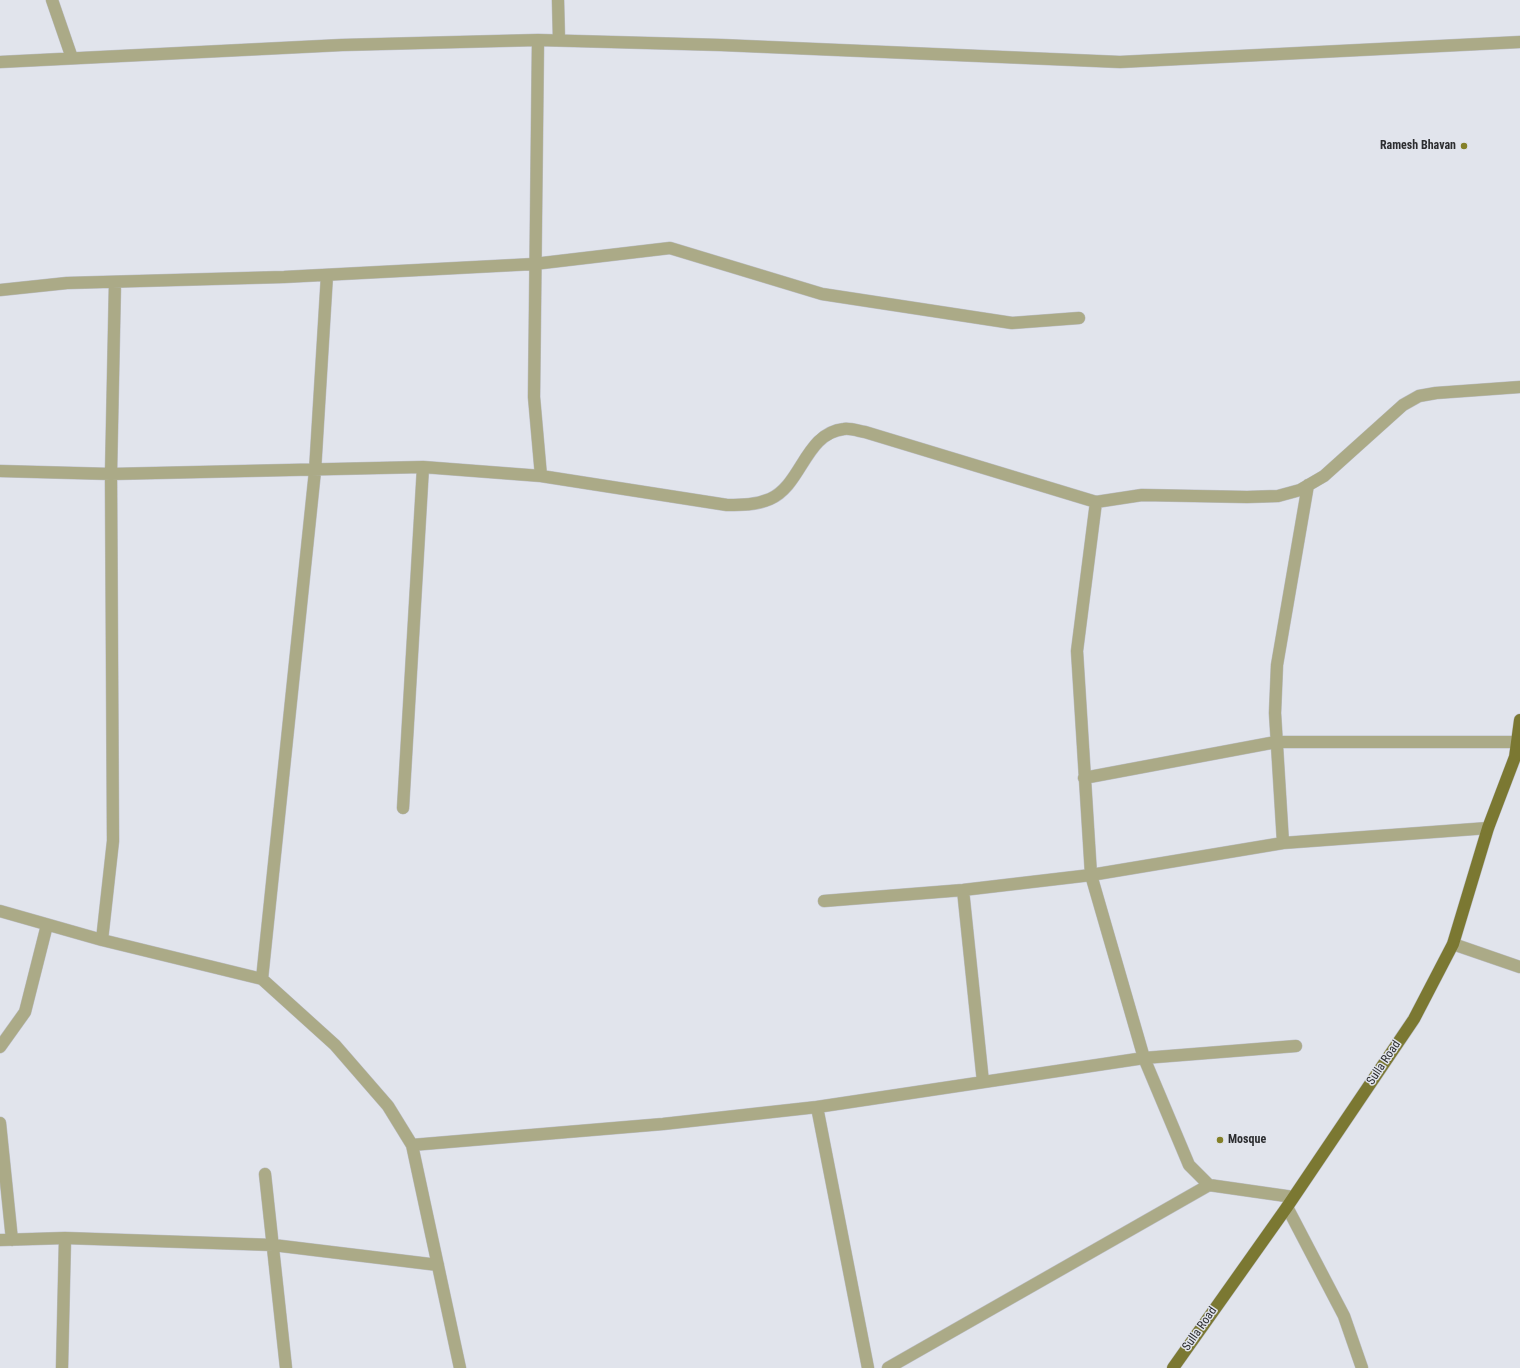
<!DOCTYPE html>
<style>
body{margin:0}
canvas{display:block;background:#e1e4ec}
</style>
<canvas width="1520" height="1368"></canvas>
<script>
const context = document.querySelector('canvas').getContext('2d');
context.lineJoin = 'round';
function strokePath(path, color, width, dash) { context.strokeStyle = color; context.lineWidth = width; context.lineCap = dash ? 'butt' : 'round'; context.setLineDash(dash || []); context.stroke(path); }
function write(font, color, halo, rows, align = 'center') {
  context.font = font + ' "Roboto Condensed",sans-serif'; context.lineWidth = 3; context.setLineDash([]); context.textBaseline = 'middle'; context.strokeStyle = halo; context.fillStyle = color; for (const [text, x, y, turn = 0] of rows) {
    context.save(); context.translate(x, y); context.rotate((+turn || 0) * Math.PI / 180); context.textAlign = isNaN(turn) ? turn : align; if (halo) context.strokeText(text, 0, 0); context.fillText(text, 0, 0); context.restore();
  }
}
const minor = new Path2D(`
 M 52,0 L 72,58
 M 558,0 L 559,40
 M 538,40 L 534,397 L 541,476
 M 0,62 L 342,45 L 538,40 L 721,45 L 1120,62 L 1520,42
 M 115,282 L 111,474 L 113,841 L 102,940 L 262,979 L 335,1045 L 388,1106 L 412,1145 L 460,1368
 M 0,290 L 67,283 L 284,277 L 534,264 L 670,248 L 822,294 L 1012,323 L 1079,318
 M 0,471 L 111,474 L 423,467 L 541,476 L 727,505 C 742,505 756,505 770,499 C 802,485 805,433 844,429 C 850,428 859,431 865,432 L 1096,502 L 1077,651 L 1091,875 L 1283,843 L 1488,828
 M 1096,502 L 1142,495 L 1247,497 L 1278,496 L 1300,490 L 1324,476 L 1403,405 L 1419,396 L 1436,393 L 1520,387
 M 1084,778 L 1276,742 L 1517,742
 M 403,808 L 423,467
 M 1283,843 L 1275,713 L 1277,665 L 1308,485
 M 963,890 L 983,1082
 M 824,901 L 963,890 L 1091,875 L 1144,1058 L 1189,1165 L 1209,1185
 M 0,911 L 102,940
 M 1453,944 L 1520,967
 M 262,979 L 315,471 L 327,275
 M 0,1047 L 25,1012 L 47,925
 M 817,1107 L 868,1368
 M 0,1123 L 12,1240
 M 412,1145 L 663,1124 L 817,1107 L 1144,1058 L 1296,1046
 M 265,1174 L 286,1368
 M 1287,1207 L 1344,1316 L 1362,1368
 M 0,1240 L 65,1238 L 273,1245 L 438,1265
 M 62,1368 L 65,1238
 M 888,1368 L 1209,1185 L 1293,1197`);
const major = new Path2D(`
 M 1173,1368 L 1287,1207 L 1414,1019 L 1453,944 L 1488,828 L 1515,757 L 1520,720`);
const markers = [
 [1464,146,4,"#848028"],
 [1220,1140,4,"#848028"]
];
const poiNames = [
 ["Ramesh Bhavan",1456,146],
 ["Mosque",1228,1140,"left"]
];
const streetNames = [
 ["Sulla Road",1384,1063,-56],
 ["Sulla Road",1200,1329,-55]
];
strokePath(minor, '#bdbfc6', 13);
strokePath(major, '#bdbfc6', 13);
strokePath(minor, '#abaa87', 12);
strokePath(major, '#7b7832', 12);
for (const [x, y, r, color] of markers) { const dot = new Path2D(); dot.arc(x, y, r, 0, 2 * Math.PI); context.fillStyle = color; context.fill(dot); strokePath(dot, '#e1e4ec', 1.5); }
write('bold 12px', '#2c2d30', '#e1e4ec', poiNames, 'right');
write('12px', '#2c2d30', '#e1e4ec', streetNames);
</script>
